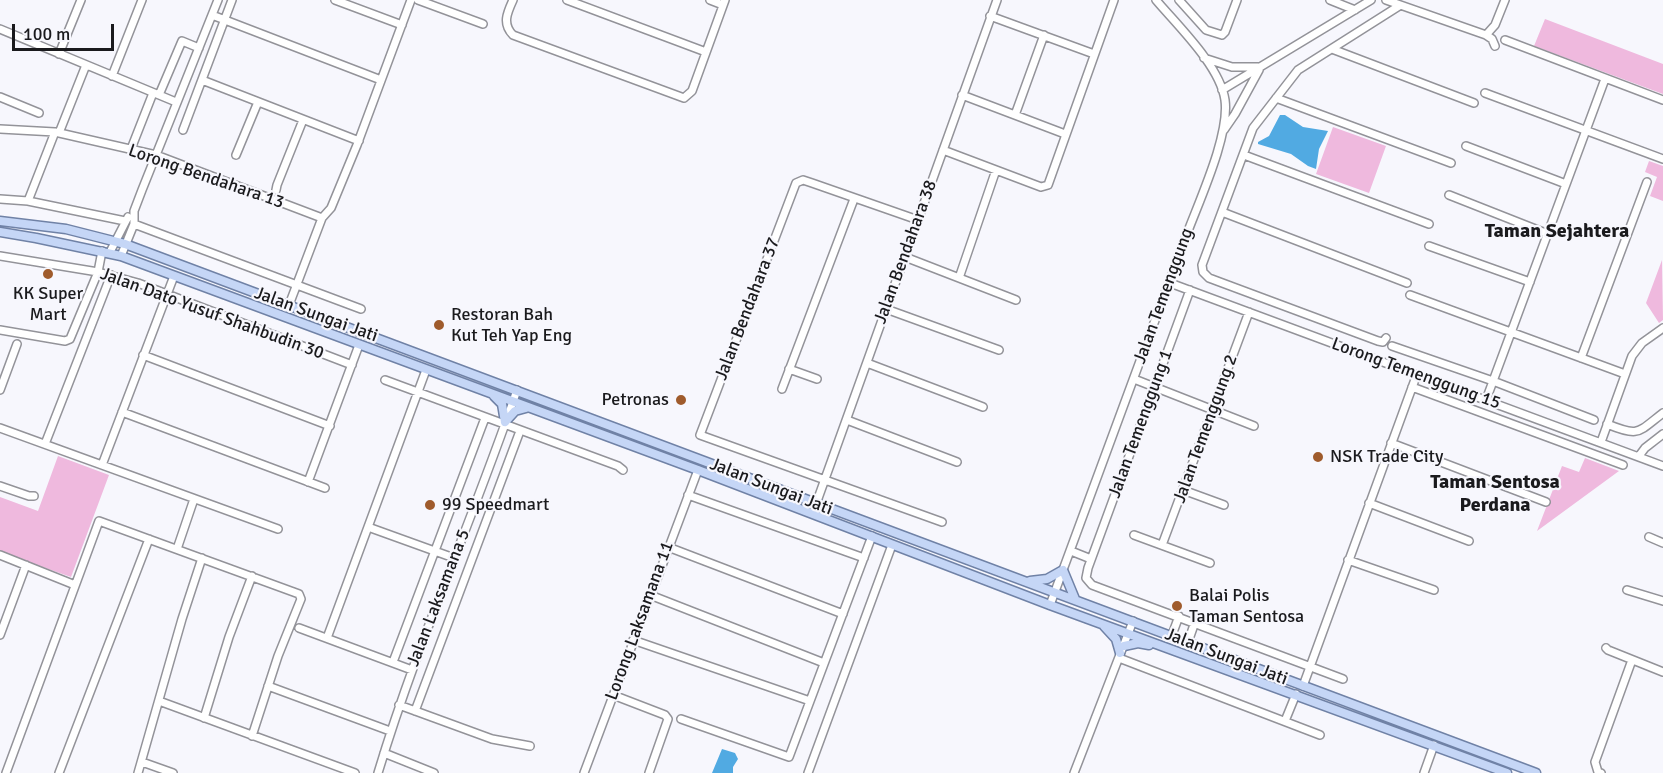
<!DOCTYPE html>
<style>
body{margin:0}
#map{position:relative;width:1663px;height:773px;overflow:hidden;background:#f7f7fd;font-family:Signika,sans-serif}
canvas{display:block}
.scale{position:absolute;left:12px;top:24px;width:102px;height:27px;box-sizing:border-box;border:3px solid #1a1a1d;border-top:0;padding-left:8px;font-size:18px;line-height:21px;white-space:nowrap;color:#1a1a1d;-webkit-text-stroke:4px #f7f7fd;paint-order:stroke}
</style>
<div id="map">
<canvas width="1663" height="773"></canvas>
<div class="scale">100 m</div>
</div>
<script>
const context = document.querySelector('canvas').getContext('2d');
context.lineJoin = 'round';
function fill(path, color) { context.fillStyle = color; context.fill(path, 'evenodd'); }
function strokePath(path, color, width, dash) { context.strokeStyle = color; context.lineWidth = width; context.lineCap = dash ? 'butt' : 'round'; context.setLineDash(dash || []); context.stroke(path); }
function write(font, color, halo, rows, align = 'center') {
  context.font = font + ' Signika,sans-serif'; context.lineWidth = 4.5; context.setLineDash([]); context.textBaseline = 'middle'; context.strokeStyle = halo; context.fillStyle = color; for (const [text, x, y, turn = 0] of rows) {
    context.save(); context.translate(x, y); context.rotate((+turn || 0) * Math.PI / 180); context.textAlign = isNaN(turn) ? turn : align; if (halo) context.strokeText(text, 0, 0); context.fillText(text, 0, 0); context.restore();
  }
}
const green = new Path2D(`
 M 1545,19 L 1663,64 L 1663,94 L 1534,46 Z
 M 1333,127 L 1386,146 L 1369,193 L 1316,174 Z
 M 1649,161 L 1663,166 L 1663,201 L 1650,196 L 1657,177 L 1645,172 Z
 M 1662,260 L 1663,320 L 1659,323 L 1646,303 Z
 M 58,456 L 109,475 L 71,577 L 0,552 L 0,497 L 38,511 Z
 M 1585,458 L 1619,471 L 1537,531 L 1562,466 L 1579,472 Z`);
const water = new Path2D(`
 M 1280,115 L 1285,115 L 1303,127 L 1328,131 L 1319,149 L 1316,169 L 1308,166 L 1291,154 L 1258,144 L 1258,142 L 1269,136 Z
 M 722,749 L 735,753 L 738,759 L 733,767 L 733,773 L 712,773 Z`);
const minor = new Path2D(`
 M 335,0 L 402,25
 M 418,0 L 483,24
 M 513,0 C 507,13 502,24 513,35 L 684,98 L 692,91 L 725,0
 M 567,0 L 706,52
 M 710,0 L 723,5
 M 1179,0 L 1206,30 L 1222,35 L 1225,32 L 1237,0
 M 1330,0 L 1355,10
 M 1386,0 L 1486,35 L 1495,25 L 1505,0
 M 212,15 L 381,80
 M 990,16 L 1094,54
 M 0,29 L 176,102
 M 1486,35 L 1492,39 L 1495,46
 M 1505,40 L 1663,100
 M 1332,49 L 1474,103
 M 59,54 L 81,0
 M 1204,58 L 1232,67 L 1258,67
 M 112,76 L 142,0
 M 202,80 L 359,141
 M 1222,90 L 1371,0
 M 1485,93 L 1663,159
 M 159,95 L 182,41 L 199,48
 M 962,95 L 1065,134
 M 0,97 L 39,113
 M 1276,98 L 1451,163
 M 1015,115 L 1044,35
 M 0,129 L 55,132 L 156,155 L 322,218
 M 183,130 L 232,0
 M 1224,130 L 1235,114 L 1259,70
 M 59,133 L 86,65
 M 1466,146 L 1566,184
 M 131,149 L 153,93
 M 943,150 L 1041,187 L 1048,185 L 1114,0
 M 236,155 L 258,102
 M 1244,155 L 1429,224
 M 276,190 L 277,185 L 303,120
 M 1449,195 L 1548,234
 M 0,199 L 28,201 L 125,221
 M 28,201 L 55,132
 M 1222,212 L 1407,283
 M 918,220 L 812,183 L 803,180 L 796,183 L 700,435 L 942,522
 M 134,224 L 361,309
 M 1429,246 L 1530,282
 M 110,252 L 128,217
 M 0,256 L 98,272 L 138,283 L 352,365
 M 121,256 L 134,224 L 134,211 L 142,190 L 218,0
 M 905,257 L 1016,300
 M 959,278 L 996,170
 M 1170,283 L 1663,466
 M 1190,290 L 1088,568 L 1086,578 L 1092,585 L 1343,679
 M 1410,295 L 1625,374
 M 289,305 L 322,218 L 331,208 L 357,145 L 411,0
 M 886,309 L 999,350
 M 0,330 L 65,341 L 70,339 L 98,272 L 102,251
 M 1386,338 L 1383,342 L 1378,341 L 1209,278 L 1203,272 L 1202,265 L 1253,128 L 1298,70 L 1399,6
 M 1392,346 L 1493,381 L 1594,420
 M 143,355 L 330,426
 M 1581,358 L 1647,182
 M 867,363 L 983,407
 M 789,369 L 817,379
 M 1134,379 L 1254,426
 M 385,380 L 618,466 L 623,470
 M 1412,387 L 1623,465
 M 782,389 L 854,199
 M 0,390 L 17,344
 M 1486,400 L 1605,79
 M 122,412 L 325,488
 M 847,420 L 957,462
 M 1607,424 C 1639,437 1637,433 1663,413
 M 0,428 L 278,529
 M 1601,442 L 1632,356 L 1642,343 L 1663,328
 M 1391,443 L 1546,502
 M 45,444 L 111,275
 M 1639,456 L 1645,448 L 1663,434
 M 102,465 L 174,276
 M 308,482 L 359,345
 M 0,486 L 29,496 L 34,496
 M 1183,490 L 1224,505
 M 688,495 L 864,558
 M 1369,503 L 1469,541
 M 816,504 L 997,0
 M 368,527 L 454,558
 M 1134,535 L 1210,563
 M 1649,537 L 1663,543
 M 1162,545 L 1249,312
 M 668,547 L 843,614
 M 177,549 L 194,499
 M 1071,551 L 1091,559
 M 0,555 L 75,585
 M 1348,560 L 1434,590
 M 1627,590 L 1663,601
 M 650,595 L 824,663
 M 1050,605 C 1096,483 1141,361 1185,239 C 1198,203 1230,136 1225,100 C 1220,66 1178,26 1156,0
 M 299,628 L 412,670
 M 0,635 L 26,565
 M 1172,635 L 1179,616
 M 327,638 L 426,370
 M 633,640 L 810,701
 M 1188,642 L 1195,622
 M 1606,648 L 1608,650 L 1663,672
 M 1119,658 L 1320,735
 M 393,662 L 485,418
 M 268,686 L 390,731
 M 1303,686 L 1417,374
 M 613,695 L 665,715 L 668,719 L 649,773
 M 159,701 L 355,773
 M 399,705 L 492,739 L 530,746
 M 415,711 L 520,431
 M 204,718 L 229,637 L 252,576
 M 681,719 L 789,757 L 872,536
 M 1285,721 L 1296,694
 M 384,753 L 434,773
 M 142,762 L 173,773
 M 6,773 L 99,521 L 299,594 L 301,599 L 278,656 L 252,736
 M 59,773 L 149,539
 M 138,773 L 182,619 L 202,558
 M 378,773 C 417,643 473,519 517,390
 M 584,773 L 698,470
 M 808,773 L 892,545
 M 1074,773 L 1133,621
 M 1424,773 L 1434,745
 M 1601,773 L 1598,772 L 1595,762 L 1632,660`);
const major = new Path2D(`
 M 0,221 L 66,229 L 125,244 L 1536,773
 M 0,232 L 36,238 L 121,256 L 698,470 L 1050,605 L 1507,773
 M 494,396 L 502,404 L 505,422
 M 505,422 L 515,411 L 526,408
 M 1030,581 L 1047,579 L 1063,570 L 1075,599
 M 1104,626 L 1116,639 L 1120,653
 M 1124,646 L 1138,643 L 1149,645`);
const markers = [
 [48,274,6,"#9f5b2c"],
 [439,325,6,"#9f5b2c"],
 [681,400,6,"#9f5b2c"],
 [1318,457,6,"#9f5b2c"],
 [430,505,6,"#9f5b2c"],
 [1177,606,6,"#9f5b2c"]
];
const streetNames = [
 ["Lorong Bendahara 13",206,177,19],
 ["Jalan Bendahara 38",906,252,-70],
 ["Jalan Temenggung",1164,296,-70],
 ["Jalan Bendahara 37",748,309,-69],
 ["Jalan Dato Yusuf Shahbudin 30",212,314,20],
 ["Jalan Sungai Jati",316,315,20],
 ["Lorong Temenggung 15",1416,374,20],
 ["Jalan Temenggung 1",1141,424,-70],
 ["Jalan Temenggung 2",1206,429,-70],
 ["Jalan Sungai Jati",771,487,21],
 ["Jalan Laksamana 5",439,598,-69],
 ["Lorong Laksamana 11",640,621,-70],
 ["Jalan Sungai Jati",1226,657,21]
];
const poiNames = [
 ["KK Super",48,294,"center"],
 ["Mart",48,315,"center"],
 ["Restoran Bah",451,315],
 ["Kut Teh Yap Eng",451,336],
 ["Petronas",669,400,"right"],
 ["NSK Trade City",1330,457],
 ["99 Speedmart",442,505],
 ["Balai Polis",1189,596],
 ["Taman Sentosa",1189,617]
];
const neighbourhoodNames = [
 ["Taman Sejahtera",1557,232],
 ["Taman Sentosa",1495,483],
 ["Perdana",1495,506]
];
fill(green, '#efb9de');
fill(water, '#51aae2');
strokePath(minor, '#939399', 10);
strokePath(major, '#7082a6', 11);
strokePath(minor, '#fff', 7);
strokePath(major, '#c5d6f6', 8);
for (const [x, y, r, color] of markers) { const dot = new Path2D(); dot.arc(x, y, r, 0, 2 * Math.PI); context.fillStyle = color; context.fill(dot); strokePath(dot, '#f7f7fd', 2); }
write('18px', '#1a1a1d', '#f7f7fd', streetNames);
write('18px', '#1a1a1d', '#f7f7fd', poiNames, 'left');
write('bold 20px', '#1a1a1d', '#f7f7fd', neighbourhoodNames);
</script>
